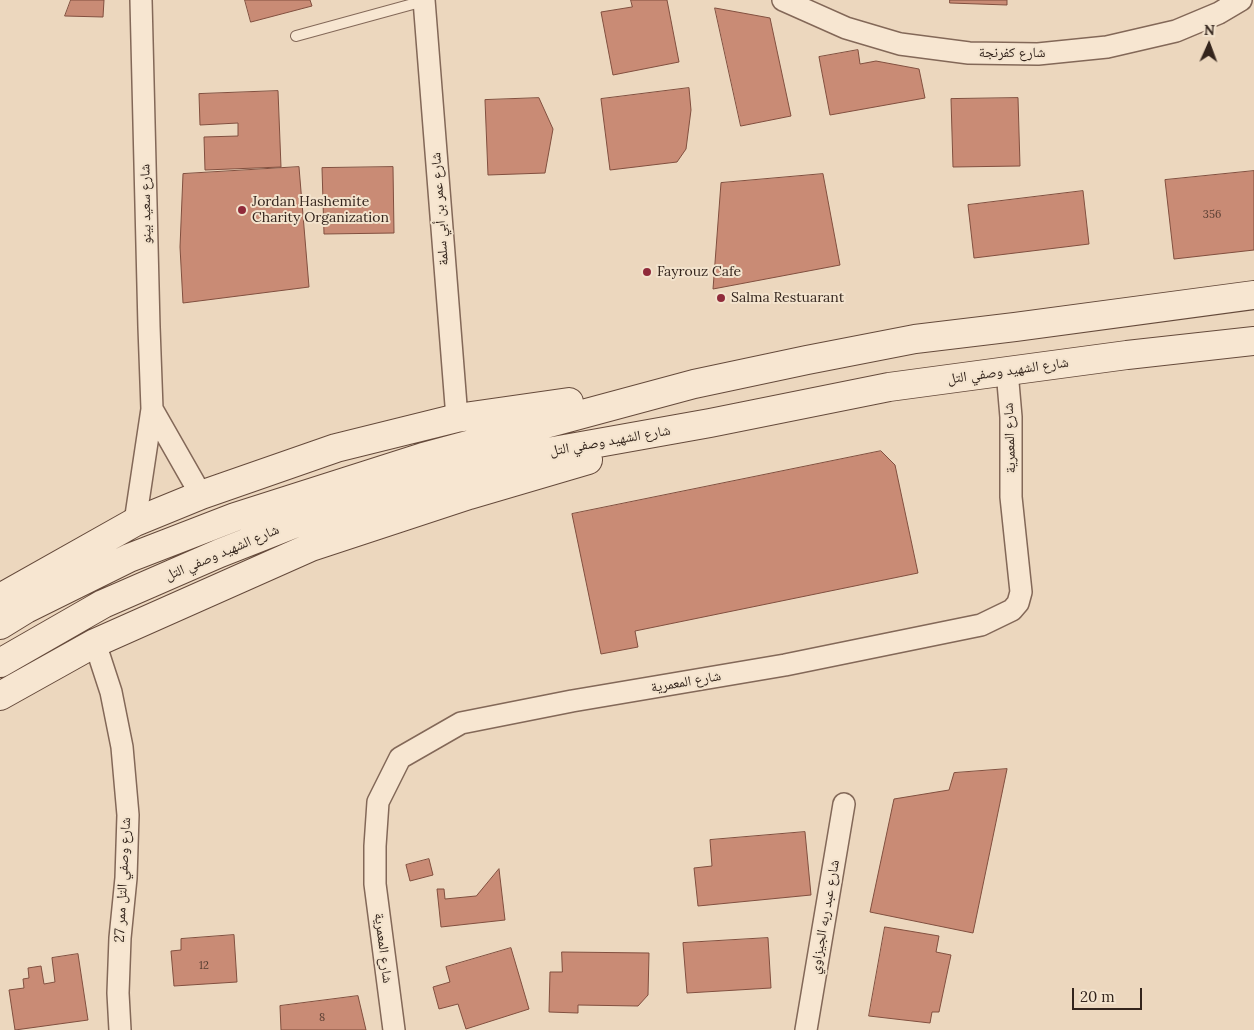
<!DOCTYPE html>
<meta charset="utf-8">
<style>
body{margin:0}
#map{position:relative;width:1254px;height:1030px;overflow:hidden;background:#ecd7be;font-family:Lora,serif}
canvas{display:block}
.north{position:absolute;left:1184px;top:20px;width:50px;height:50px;-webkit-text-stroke:4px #f3e3cd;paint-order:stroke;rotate:2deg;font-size:14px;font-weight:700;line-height:20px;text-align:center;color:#33241c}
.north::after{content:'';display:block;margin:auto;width:18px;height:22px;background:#33241c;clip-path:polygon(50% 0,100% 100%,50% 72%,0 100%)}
.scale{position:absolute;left:1072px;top:988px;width:70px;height:22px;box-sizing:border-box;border:2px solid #33241c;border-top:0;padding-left:6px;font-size:15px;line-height:18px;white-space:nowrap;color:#33241c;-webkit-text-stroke:4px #f3e3cd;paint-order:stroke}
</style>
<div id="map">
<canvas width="1254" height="1030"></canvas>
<div class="north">N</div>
<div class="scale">20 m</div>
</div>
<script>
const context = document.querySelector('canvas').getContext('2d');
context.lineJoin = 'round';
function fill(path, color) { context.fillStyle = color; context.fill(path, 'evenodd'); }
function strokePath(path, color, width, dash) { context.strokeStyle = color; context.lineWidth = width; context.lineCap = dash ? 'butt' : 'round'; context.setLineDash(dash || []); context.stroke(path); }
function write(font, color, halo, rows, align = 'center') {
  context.font = font + ' Lora,"Noto Naskh Arabic",serif'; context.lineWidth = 4; context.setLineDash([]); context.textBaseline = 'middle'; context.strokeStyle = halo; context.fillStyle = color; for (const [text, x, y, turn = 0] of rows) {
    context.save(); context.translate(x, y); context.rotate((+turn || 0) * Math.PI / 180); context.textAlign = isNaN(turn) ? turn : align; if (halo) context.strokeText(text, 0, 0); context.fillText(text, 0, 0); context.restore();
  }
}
const building = new Path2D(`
 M 71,0 L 104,0 L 103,17 L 65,16 Z
 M 245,0 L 310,0 L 312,6 L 251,22 Z
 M 631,0 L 667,0 L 679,62 L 613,75 L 601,12 L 632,7 Z
 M 950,0 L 1007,0 L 1007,5 L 950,3 Z
 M 715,8 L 770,18 L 791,116 L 741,126 Z
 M 858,50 L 860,64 L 876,61 L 919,69 L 925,98 L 830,115 L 819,57 Z
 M 689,88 L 691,110 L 686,149 L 677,162 L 610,170 L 601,99 Z
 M 278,91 L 281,167 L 205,170 L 204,137 L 238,136 L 238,123 L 200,125 L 199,94 Z
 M 539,98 L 553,129 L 545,173 L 488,175 L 485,100 Z
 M 1018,98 L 1020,166 L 953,167 L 951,99 Z
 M 299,167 L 309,287 L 183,303 L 180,247 L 183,174 Z
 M 393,167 L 394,233 L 324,234 L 322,168 Z
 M 1254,171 L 1254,250 L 1174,259 L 1165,180 Z
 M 823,174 L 840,265 L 713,289 L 721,183 Z
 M 1083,191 L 1089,244 L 974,258 L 968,205 Z
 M 881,451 L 895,465 L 918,573 L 635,631 L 638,647 L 601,654 L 572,514 Z
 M 1007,769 L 973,933 L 870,912 L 894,799 L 949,790 L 954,773 Z
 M 805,832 L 811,895 L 698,906 L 694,868 L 712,866 L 710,840 Z
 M 429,859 L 433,875 L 410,881 L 406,865 Z
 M 499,869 L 505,920 L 441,927 L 437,889 L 444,889 L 445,899 L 476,896 Z
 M 885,927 L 939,936 L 936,952 L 951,955 L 939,1012 L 932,1012 L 930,1023 L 869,1016 Z
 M 234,935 L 237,982 L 174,986 L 171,951 L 181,950 L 181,939 Z
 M 768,938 L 771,988 L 687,993 L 683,943 Z
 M 511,948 L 529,1009 L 466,1029 L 458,1004 L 439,1009 L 433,987 L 450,982 L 446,967 Z
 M 562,952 L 649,953 L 648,995 L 638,1006 L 578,1005 L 578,1013 L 549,1012 L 550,972 L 562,972 Z
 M 78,954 L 88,1020 L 15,1030 L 9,990 L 24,988 L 23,979 L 29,978 L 28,968 L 41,966 L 44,984 L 55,982 L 52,958 Z
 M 358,996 L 366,1030 L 281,1030 L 280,1006 Z`);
const lane = new Path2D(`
 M 296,36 L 424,1`);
const street = new Path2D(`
 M 424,0 L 457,418
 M 783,0 L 846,28 L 900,44 L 969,53 L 1038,54 L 1107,47 L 1176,31 L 1219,13 L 1241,0
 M 152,409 L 201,495
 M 135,522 L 152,409 L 149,327 L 141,0
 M 95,643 L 111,692 L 122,747 L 128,815 L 126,878 L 120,938 L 118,993 L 120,1030
 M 394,1030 L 375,884 L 375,846 L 378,802 L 400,758 L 461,723 L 572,701 L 785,665 L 981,625 L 1012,610 L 1018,603 L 1021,592 L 1011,497 L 1011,417 L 1007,371
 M 806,1030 L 844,804`);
const secondary = new Path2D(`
 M 0,598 L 135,522 L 201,495 L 336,448 L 457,418 L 569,402
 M 0,625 L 26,609 L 129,558 L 235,517 L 423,457 L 694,384 L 807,360 L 915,339 L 1015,327 L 1254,295
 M 0,663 L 103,604 L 220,553 L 299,522 L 415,486 L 531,455 L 710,423 L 889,387 L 1127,355 L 1254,341
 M 0,696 L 95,643 L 311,547 L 469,495 L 588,460`);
const markers = [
 [242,210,5,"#902a3a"],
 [647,272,5,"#902a3a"],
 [721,298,5,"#902a3a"]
];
const numberNames = [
 ["356",1212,215],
 ["12",204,966],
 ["8",322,1018]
];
const streetNames = [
 ["شارع كفرنجة",1012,53],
 ["شارع سعيد بينو",146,204,-91],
 ["شارع عمر بن أبي سلمة",440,209,-94],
 ["شارع الشهيد وصفي التل",1008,371,-8],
 ["شارع المعمرية",1010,438,-92],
 ["شارع الشهيد وصفي التل",610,441,-10],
 ["شارع الشهيد وصفي التل",222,553,-23],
 ["شارع المعمرية",686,682,-10],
 ["شارع وصفي التل ممر 27",123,880,-87],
 ["شارع عبد ربه الجيزاوي",825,917,-80],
 ["شارع المعمرية",383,948,83]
];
const poiNames = [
 ["Jordan Hashemite",252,202],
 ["Charity Organization",252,218],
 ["Fayrouz Cafe",657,272],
 ["Salma Restuarant",731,298]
];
fill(building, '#c98b75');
strokePath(building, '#814f3f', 1);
strokePath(lane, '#836858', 12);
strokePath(street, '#836858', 24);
strokePath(secondary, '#654a3b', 30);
strokePath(lane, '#f7e6d1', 10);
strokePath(street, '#f7e6d1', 21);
strokePath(secondary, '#f7e6d1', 28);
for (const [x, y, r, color] of markers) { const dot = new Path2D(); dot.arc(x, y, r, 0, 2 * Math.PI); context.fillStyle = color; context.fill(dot); strokePath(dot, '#f3e3cd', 2); }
write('11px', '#583e32', null, numberNames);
write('14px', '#33241c', '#f3e3cd', streetNames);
write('14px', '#33241c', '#f3e3cd', poiNames, 'left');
</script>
